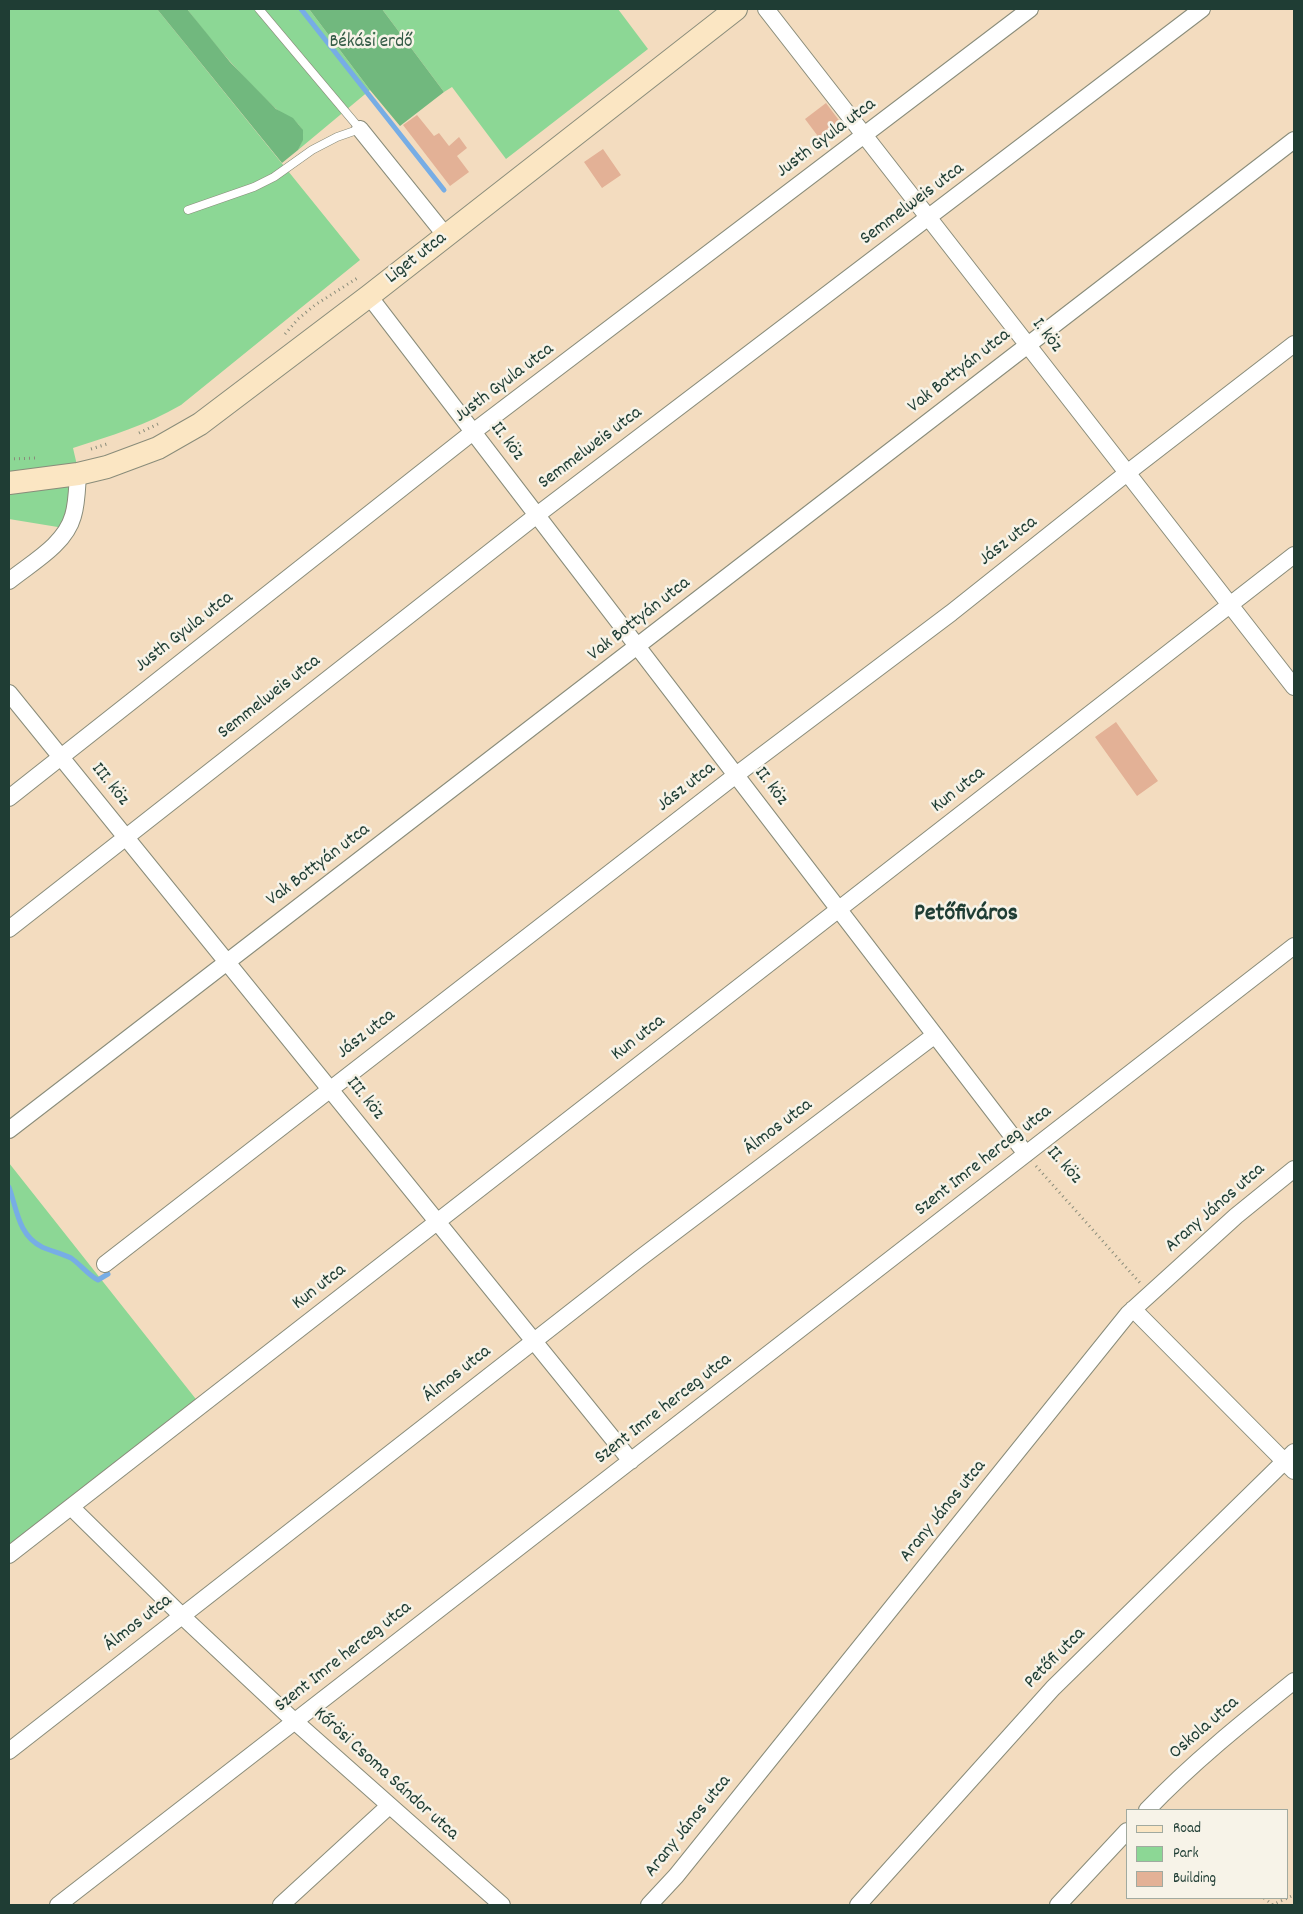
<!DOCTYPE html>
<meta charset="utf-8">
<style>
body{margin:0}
#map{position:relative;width:1303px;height:1914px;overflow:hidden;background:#f3dcbf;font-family:Dekko,sans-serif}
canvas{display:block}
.frame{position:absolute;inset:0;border:10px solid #1f3d34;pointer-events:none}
.legend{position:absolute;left:1126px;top:1809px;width:162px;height:90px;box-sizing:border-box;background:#f7f3e8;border:1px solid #a1aaa0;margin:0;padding:6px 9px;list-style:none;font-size:15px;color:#1f3d34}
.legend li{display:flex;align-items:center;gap:10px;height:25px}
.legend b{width:25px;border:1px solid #a1aaa0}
</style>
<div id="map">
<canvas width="1303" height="1914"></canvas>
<div class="frame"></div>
<ul class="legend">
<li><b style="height:6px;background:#fbe6c3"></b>Road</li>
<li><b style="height:14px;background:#8cd795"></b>Park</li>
<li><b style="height:14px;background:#e3b196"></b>Building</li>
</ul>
</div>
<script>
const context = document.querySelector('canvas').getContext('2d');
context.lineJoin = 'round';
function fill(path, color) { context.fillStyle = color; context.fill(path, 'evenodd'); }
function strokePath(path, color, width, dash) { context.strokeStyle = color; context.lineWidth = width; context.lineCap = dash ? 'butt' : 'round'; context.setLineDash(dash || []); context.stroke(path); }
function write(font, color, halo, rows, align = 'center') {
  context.font = font + ' Dekko,sans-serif'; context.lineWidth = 5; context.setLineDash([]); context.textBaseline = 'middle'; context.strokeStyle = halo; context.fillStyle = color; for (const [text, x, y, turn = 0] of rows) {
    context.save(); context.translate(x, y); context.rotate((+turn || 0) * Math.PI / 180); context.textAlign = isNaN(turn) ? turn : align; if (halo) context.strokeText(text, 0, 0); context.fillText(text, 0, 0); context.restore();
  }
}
const green = new Path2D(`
 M 9,9 L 157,9 L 360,260 L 181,405 C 147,425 110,436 73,448 L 79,474 L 76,530 L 9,519 Z
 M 187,9 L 309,9 L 370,90 L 298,150 C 301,143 306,135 301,128 C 294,117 283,116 274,107 C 242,77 213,43 187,9 Z
 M 382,9 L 618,9 L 648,49 L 506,159 L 452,87 L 444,92 Z
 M 9,1163 L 199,1403 L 9,1552 Z`);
const forest = new Path2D(`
 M 157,9 L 187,9 L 230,62 L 276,109 L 293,118 L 303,130 L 303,140 L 298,150 L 282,163 Z
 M 309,9 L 382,9 L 444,92 L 400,126 L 370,90 Z`);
const stream = new Path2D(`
 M 301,9 L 444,190
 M 9,1187 C 17,1209 18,1235 42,1247 C 51,1251 61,1253 71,1258 C 80,1264 88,1275 98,1280 L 108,1274`);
const building = new Path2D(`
 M 826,103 L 841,123 L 820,139 L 805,119 Z
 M 417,115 L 434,136 L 439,133 L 449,146 L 459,137 L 467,148 L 457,156 L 469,172 L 450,186 L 403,125 Z
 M 603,149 L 621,175 L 602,188 L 584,162 Z
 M 1116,722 L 1158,781 L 1137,796 L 1095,737 Z`);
const path = new Path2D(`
 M 285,334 L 298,319 L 315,305 L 359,277
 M 139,433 L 158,424
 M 91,449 L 107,444
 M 9,459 L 36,458
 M 1036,1166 L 1140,1283
 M 1264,1898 L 1273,1905
 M 1272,1905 L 1294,1895`);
const lane = new Path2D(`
 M 188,210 L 254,187 L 274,177 L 312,150 L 337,137 L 360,129 L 259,9`);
const street = new Path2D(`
 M 766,9 L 1294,687
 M 360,129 L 446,236
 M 369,296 L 1026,1154
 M 9,581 C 31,563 65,545 73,516 C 77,503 77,488 78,474
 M 9,693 L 631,1461
 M 9,798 L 473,432 L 1030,9
 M 9,929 L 537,515 L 1202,9
 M 9,1130 L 1294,140
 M 105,1264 L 736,775 L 951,613 L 1127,473 L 1294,344
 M 1133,1309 L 1294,1471
 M 71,1507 L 182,1616 L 291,1718 L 502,1905
 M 9,1555 L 1294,555
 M 9,1751 L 639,1259 L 935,1035
 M 1147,1810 C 1192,1763 1243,1722 1294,1681
 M 58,1905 L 1294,946
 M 281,1905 L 389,1806
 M 649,1905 L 676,1876 L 1128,1314 L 1236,1216 L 1294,1169
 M 858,1905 L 1053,1688 L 1294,1452
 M 1058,1905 L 1127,1831`);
const secondary = new Path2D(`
 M 9,483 L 78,474 L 107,467 L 158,448 L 200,424 L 369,296 L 736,9`);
const parkNames = [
 ["Békási erdő",371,43]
];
const streetNames = [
 ["Justh Gyula utca",827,139,-37],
 ["Semmelweis utca",913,205,-37],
 ["Liget utca",417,259,-38],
 ["I. köz",1046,336,52],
 ["Vak Bottyán utca",960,372,-38],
 ["Justh Gyula utca",505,384,-37],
 ["II. köz",506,442,53],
 ["Semmelweis utca",591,449,-37],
 ["Jász utca",1009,542,-38],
 ["Vak Bottyán utca",640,620,-38],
 ["Justh Gyula utca",185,633,-38],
 ["Semmelweis utca",270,698,-38],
 ["III. köz",109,785,51],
 ["II. köz",770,787,53],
 ["Jász utca",687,788,-38],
 ["Kun utca",959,791,-38],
 ["Vak Bottyán utca",319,866,-37],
 ["Jász utca",367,1035,-38],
 ["Kun utca",639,1039,-38],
 ["III. köz",364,1099,51],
 ["Álmos utca",779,1128,-37],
 ["Szent Imre herceg utca",984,1162,-38],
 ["II. köz",1063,1166,48],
 ["Arany János utca",1216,1209,-41],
 ["Kun utca",320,1288,-38],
 ["Álmos utca",458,1375,-38],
 ["Szent Imre herceg utca",664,1410,-38],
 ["Arany János utca",944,1512,-51],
 ["Álmos utca",139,1624,-38],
 ["Szent Imre herceg utca",344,1658,-38],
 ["Petőfi utca",1056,1659,-45],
 ["Oskola utca",1205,1729,-41],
 ["Kőrösi Csoma Sándor utca",385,1775,42],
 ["Arany János utca",689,1827,-51]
];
const districtNames = [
 ["Petőfiváros",966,916]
];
fill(green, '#8cd795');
fill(forest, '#71b87e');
strokePath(stream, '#77ade5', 5);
fill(building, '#e3b196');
strokePath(lane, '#898c7a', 9);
strokePath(street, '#898c7a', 18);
strokePath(secondary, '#898c7a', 24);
strokePath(path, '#898c7a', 3, [1, 4]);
strokePath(lane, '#fff', 8);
strokePath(street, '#fff', 16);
strokePath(secondary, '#fbe6c3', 22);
write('19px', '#355c47', '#f7f3e8', parkNames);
write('19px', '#1f3d34', '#f7f3e8', streetNames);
write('bold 24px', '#1f3d34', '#f7f3e8', districtNames);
</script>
